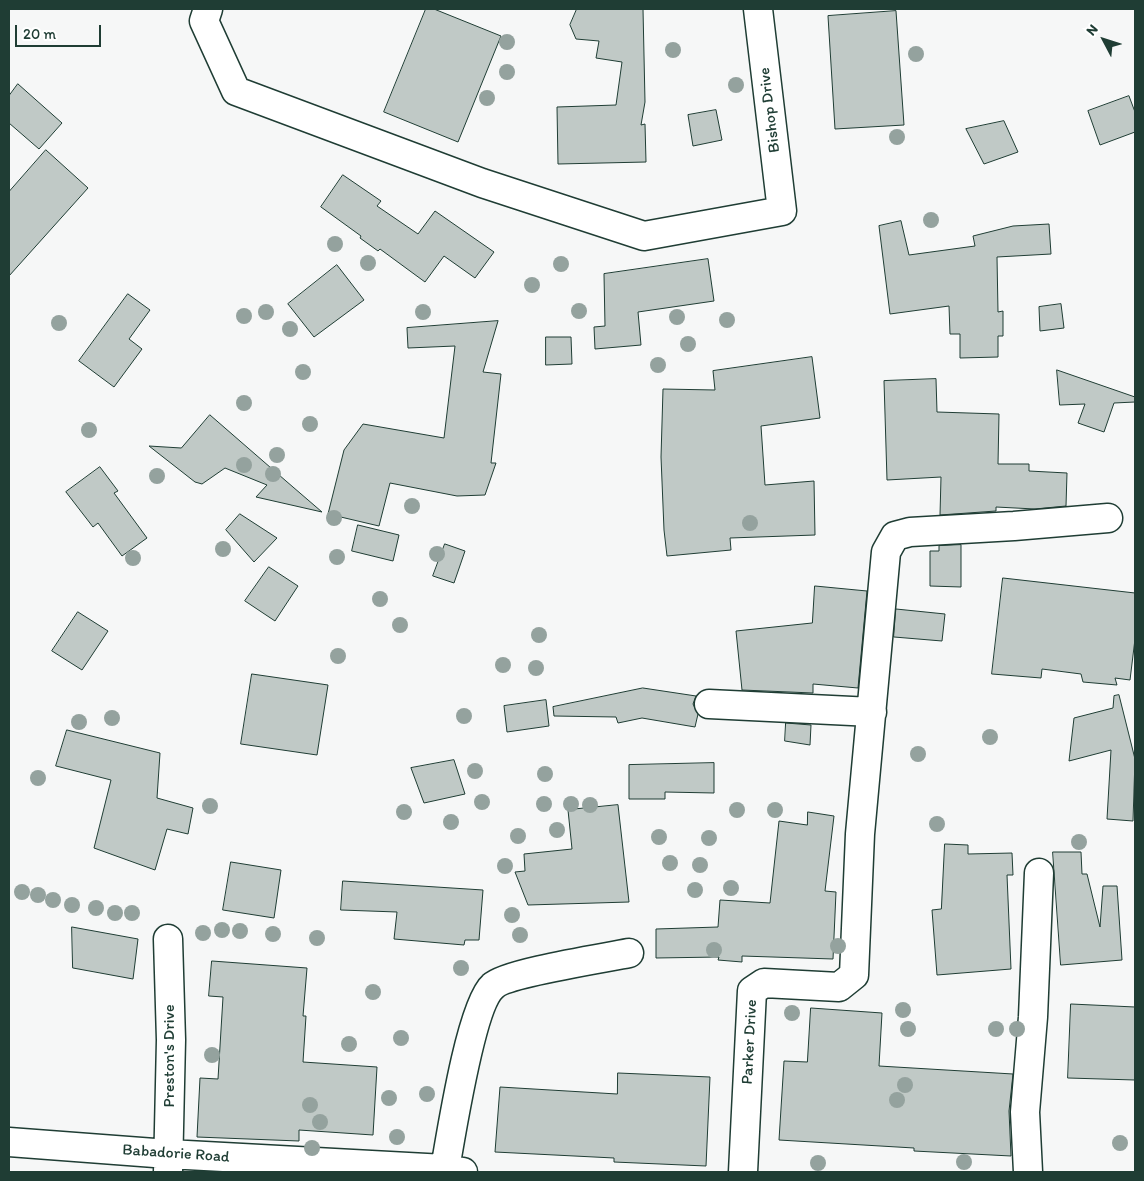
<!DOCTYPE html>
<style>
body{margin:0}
#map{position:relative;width:1144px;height:1181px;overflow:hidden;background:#f6f7f7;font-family:Itim,sans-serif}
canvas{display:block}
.frame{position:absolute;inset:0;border:10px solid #1f3d34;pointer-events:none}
.north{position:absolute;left:1079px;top:15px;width:50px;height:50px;-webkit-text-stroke:4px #fff;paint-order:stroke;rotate:310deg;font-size:14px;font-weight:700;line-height:20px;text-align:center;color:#1f3d34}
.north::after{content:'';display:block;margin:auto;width:18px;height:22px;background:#1f3d34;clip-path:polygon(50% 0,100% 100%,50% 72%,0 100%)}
.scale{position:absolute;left:15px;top:25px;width:86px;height:22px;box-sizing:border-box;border:2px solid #1f3d34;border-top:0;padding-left:6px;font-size:15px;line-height:18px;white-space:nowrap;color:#1f3d34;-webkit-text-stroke:4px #fff;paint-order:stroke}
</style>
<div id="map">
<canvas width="1144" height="1181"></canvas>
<div class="frame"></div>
<div class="north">N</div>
<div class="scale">20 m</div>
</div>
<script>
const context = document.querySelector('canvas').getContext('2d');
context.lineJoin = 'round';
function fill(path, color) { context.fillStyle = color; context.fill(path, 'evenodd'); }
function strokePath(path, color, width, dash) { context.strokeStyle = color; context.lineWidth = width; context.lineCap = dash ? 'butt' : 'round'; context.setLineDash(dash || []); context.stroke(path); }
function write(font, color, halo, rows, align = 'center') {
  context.font = font + ' Itim,sans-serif'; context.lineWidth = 4; context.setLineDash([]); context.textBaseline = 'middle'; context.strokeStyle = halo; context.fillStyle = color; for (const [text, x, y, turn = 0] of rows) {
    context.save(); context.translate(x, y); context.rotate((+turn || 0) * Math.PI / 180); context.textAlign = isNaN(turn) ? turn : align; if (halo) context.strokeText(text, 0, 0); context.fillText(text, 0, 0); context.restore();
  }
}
const building = new Path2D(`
 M 426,9 L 434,9 L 501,36 L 458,142 L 384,112 Z
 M 577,9 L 643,9 L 645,102 L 641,125 L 645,124 L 646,162 L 558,164 L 557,107 L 616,105 L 622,62 L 596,58 L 599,41 L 576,39 L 570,25 Z
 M 896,11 L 904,125 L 835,129 L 828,16 Z
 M 18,84 L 62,123 L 39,149 L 9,123 L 9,96 Z
 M 1129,96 L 1135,112 L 1135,132 L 1100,145 L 1088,111 Z
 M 716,110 L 722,140 L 693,146 L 688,115 Z
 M 1004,121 L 1018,152 L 984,164 L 966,129 Z
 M 46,150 L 88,188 L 9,276 L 9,192 Z
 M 343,175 L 381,201 L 377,206 L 418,234 L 435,211 L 494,252 L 475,278 L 444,256 L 425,282 L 380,249 L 378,251 L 360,238 L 361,236 L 321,207 Z
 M 901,221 L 909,255 L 975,246 L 973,236 L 1013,226 L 1049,224 L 1051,254 L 997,257 L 998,312 L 1003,311 L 1003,336 L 998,336 L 998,357 L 960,358 L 960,334 L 950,334 L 949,306 L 890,314 L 879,226 Z
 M 708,259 L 714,301 L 638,312 L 641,345 L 595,349 L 594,327 L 605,326 L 604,274 Z
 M 337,265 L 364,300 L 314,337 L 288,304 Z
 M 128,294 L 150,310 L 129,339 L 142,349 L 114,387 L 79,361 Z
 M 1061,304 L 1064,328 L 1040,331 L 1039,307 Z
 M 498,321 L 483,372 L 501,374 L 491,463 L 496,463 L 485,495 L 457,496 L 390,483 L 379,526 L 328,514 L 344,450 L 363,424 L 444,438 L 455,346 L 408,348 L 407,328 Z
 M 546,337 L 571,337 L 572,364 L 546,365 Z
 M 812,357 L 820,418 L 761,426 L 765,485 L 814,481 L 815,535 L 730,538 L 731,550 L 667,556 L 664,530 L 661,457 L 663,389 L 715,390 L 713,371 Z
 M 1057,370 L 1135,397 L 1135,402 L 1114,403 L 1104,432 L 1078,423 L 1085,404 L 1060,405 Z
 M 936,379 L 937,412 L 999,414 L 998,464 L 1029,464 L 1029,471 L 1067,473 L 1066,506 L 1035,509 L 996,507 L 996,511 L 940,515 L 941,477 L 887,480 L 884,381 Z
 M 210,415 L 286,481 L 322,512 L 256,497 L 267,485 L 225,468 L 202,484 L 195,482 L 149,446 L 181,448 Z
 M 100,467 L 118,491 L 114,493 L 147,538 L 122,556 L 98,523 L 93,527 L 66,492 Z
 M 240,514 L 277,538 L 254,562 L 226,530 Z
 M 358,525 L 399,535 L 393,561 L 352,551 Z
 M 445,544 L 465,551 L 454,583 L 433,576 Z
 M 961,545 L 961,587 L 930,586 L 930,551 L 939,551 L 939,546 Z
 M 269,567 L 298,586 L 275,621 L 245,601 Z
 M 1003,578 L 1135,593 L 1135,639 L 1130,680 L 1115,678 L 1117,685 L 1083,682 L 1081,674 L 1042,669 L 1041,678 L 992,674 Z
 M 815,586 L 867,591 L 858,688 L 813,684 L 813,693 L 742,690 L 736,631 L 812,623 Z
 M 896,609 L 945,614 L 942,641 L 894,637 Z
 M 78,612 L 108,631 L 82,670 L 52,651 Z
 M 252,674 L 328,685 L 317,755 L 241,744 Z
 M 643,688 L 696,696 L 693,704 L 698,714 L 695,727 L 642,718 L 618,723 L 616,717 L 554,716 L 553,707 Z
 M 1119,695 L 1135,759 L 1133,821 L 1107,819 L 1111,750 L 1069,761 L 1074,718 L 1113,708 L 1114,696 Z
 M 546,700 L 549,726 L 507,732 L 504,706 Z
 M 786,723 L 811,725 L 810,745 L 785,741 Z
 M 67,730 L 160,753 L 157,798 L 193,808 L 188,834 L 167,829 L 155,870 L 94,848 L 111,780 L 56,766 Z
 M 454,760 L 465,794 L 424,803 L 411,768 Z
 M 714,763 L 714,793 L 665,792 L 665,799 L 629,799 L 629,765 Z
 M 618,805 L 629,902 L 528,905 L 515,872 L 525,871 L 524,854 L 572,849 L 568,810 Z
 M 808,812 L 834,816 L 825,891 L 836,892 L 833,959 L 742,956 L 742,962 L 718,960 L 719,957 L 656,958 L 656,929 L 718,927 L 720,900 L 770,903 L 779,821 L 807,825 Z
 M 945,844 L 968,845 L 968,854 L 1012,853 L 1013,875 L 1007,875 L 1011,969 L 937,975 L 932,910 L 941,909 Z
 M 1053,852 L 1081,852 L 1082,874 L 1087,874 L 1100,927 L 1103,886 L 1117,886 L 1122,960 L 1061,965 Z
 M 231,862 L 281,870 L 274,918 L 223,910 Z
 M 343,881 L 483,890 L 479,940 L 465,940 L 464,945 L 394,939 L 397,912 L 341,910 Z
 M 72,927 L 138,939 L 133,979 L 73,968 Z
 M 212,961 L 307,968 L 303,1016 L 306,1016 L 303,1062 L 377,1067 L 373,1135 L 299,1130 L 299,1141 L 197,1137 L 200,1078 L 218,1079 L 223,997 L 209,996 Z
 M 1071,1004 L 1135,1007 L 1135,1080 L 1068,1078 Z
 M 811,1008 L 882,1013 L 879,1066 L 1013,1074 L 1009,1111 L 1011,1156 L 914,1151 L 914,1148 L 779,1140 L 784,1061 L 807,1062 Z
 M 618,1073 L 710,1077 L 706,1166 L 614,1162 L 614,1158 L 495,1152 L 500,1087 L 617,1094 Z`);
const minor = new Path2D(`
 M 208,9 L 204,21 L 236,91 L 482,183 L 644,236 L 782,211 L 758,9
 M 709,704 L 872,712
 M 168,939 L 171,1040 L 168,1172
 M 9,1142 L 168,1154 L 445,1169 L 463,1172
 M 445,1169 C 451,1135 471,1005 493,986 C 506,973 605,958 629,953
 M 743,1172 L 752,991 L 764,983 L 839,987 L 854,975 L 860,834 L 886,552 L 895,536 L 910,532 L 1014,526 L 1108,518
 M 1028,1172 L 1025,1112 L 1033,1017 L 1039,873`);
const trees = [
 [507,42],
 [673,50],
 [916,54],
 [507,72],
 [736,85],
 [487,98],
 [897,137],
 [931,220],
 [335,244],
 [368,263],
 [561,264],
 [532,285],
 [579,311],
 [266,312],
 [423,312],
 [244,316],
 [677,317],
 [727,320],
 [59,323],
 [290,329],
 [688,344],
 [658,365],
 [303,372],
 [244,403],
 [310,424],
 [89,430],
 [277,455],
 [244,465],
 [273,474],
 [157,476],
 [412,506],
 [334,518],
 [750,523],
 [223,549],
 [437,554],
 [337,557],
 [133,558],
 [380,599],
 [400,625],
 [539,635],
 [338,656],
 [503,665],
 [536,668],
 [464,716],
 [112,718],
 [79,722],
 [990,737],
 [918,754],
 [475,771],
 [545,774],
 [38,778],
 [482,802],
 [544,804],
 [571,804],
 [590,805],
 [210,806],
 [737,810],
 [775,810],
 [404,812],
 [451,822],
 [937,824],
 [557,830],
 [518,836],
 [659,837],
 [709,838],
 [1079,842],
 [670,863],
 [700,865],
 [505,866],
 [731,888],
 [695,890],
 [22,892],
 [38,895],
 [53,900],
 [72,905],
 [96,908],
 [115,913],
 [132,913],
 [512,915],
 [222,930],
 [240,931],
 [203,933],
 [273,934],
 [520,935],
 [317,938],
 [838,946],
 [714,950],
 [461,968],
 [373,992],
 [903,1010],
 [792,1013],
 [908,1029],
 [996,1029],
 [1017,1029],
 [401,1038],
 [349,1044],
 [212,1055],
 [905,1085],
 [427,1094],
 [389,1098],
 [897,1100],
 [310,1105],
 [320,1122],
 [397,1137],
 [1120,1143],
 [312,1148],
 [964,1162],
 [818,1163]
];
const streetNames = [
 ["Bishop Drive",770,110,-97],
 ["Parker Drive",750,1042,-87],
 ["Preston's Drive",170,1056,-90],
 ["Babadorie Road",176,1154,4]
];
fill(building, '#c0c9c6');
strokePath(building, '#1f3d34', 1);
strokePath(minor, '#1f3d34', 31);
strokePath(minor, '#fff', 28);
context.fillStyle = '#94a29e';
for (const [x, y] of trees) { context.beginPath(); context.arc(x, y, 8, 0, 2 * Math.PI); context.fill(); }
write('16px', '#1f3d34', '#fff', streetNames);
</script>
